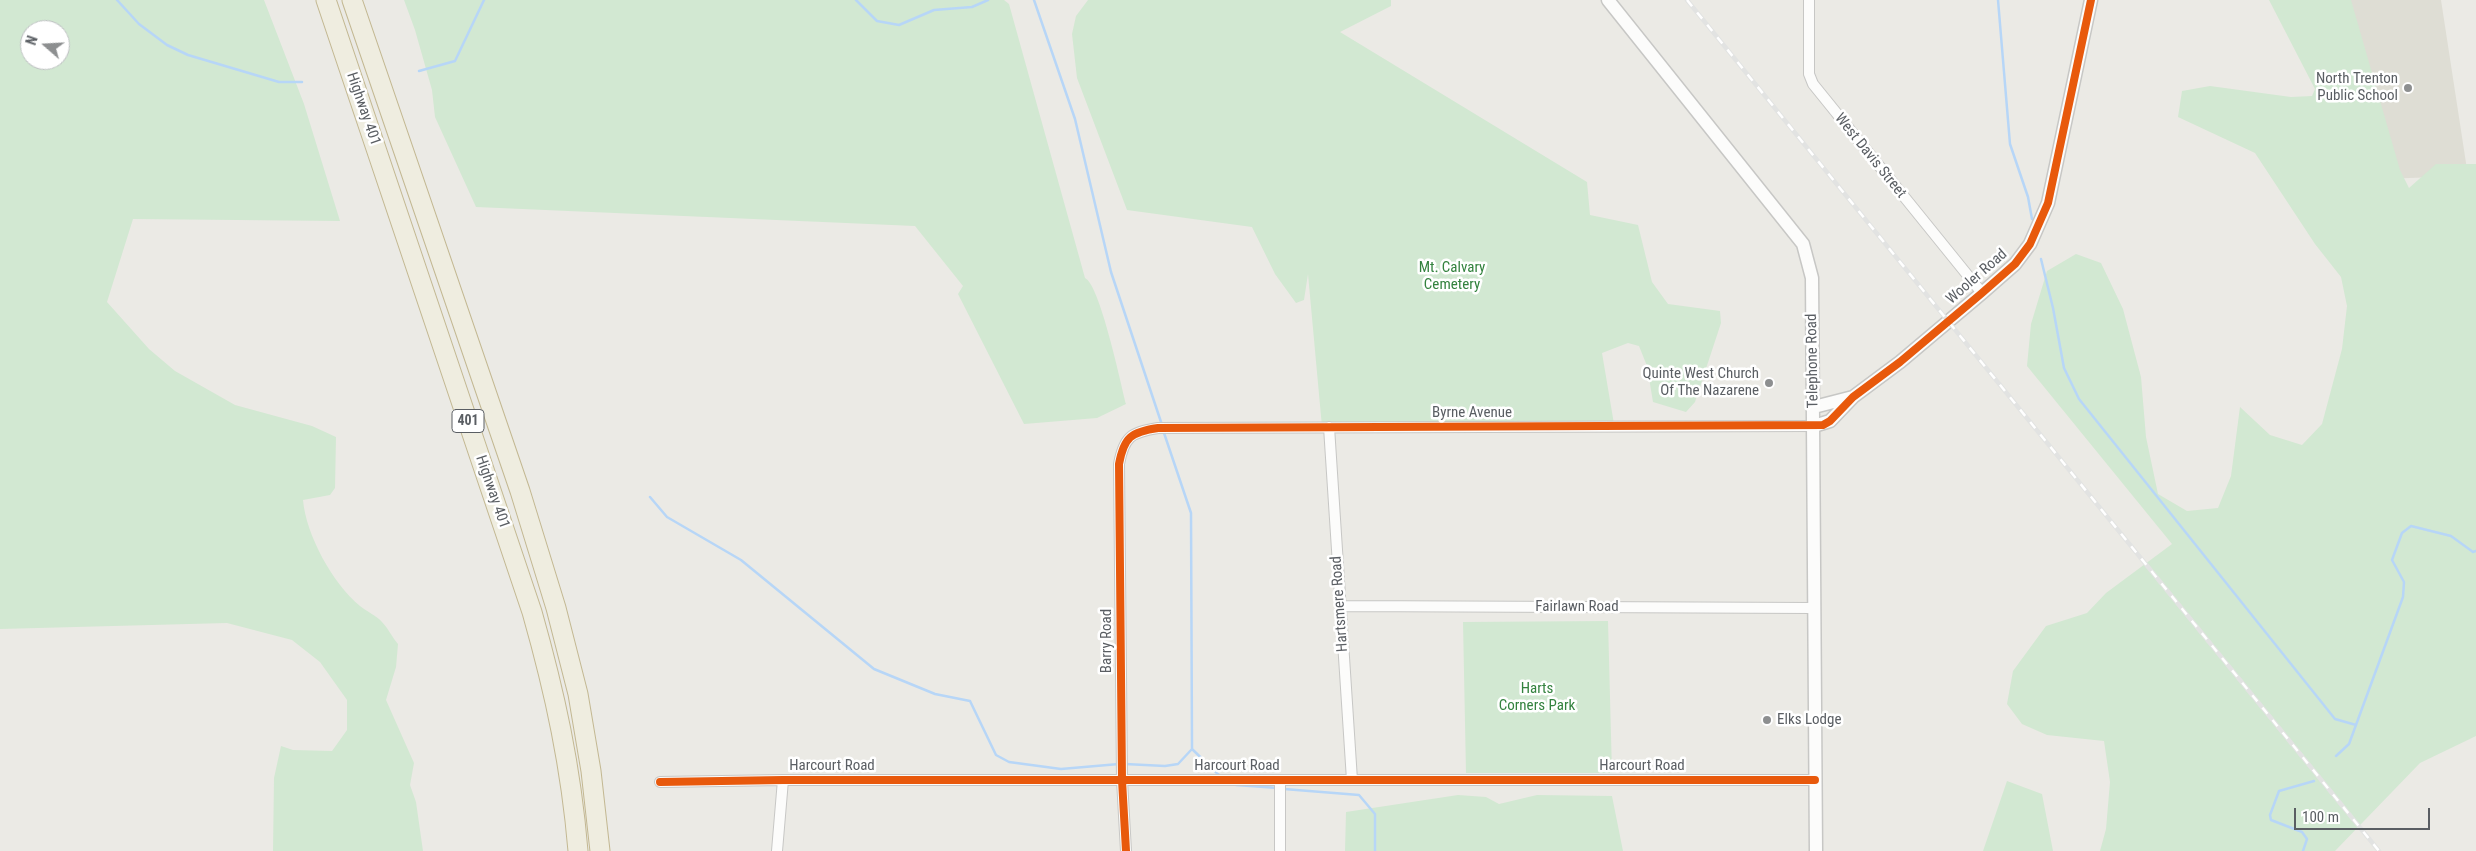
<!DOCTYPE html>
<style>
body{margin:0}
#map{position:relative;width:2476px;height:851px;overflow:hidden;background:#ebeae5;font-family:"Roboto Condensed",sans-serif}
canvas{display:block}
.north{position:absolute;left:20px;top:20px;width:50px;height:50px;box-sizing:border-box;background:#fff;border:1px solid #bdbfc1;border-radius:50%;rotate:289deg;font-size:14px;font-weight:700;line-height:20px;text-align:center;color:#5a5e63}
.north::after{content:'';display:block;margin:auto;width:18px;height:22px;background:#8d8f90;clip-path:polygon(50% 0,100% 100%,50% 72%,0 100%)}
.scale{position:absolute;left:2294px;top:808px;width:136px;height:22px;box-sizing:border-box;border:2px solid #5a5e63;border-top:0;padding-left:6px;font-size:15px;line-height:18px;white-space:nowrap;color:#5a5e63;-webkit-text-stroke:4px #fff;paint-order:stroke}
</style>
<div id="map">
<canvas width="2476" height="851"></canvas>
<div class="north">N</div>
<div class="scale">100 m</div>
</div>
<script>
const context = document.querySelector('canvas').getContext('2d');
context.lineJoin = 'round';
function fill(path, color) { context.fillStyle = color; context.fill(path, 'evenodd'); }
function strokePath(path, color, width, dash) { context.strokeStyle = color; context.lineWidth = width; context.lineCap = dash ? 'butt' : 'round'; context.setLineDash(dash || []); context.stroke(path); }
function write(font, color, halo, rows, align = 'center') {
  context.font = font + ' "Roboto Condensed",sans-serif'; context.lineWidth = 5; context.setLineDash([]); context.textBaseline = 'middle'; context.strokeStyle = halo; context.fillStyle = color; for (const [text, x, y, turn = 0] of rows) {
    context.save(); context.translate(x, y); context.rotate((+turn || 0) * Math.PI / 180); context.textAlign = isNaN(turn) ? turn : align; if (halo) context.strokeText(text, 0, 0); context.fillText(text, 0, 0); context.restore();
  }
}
const education = new Path2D(`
 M 2345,0 L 2441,0 L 2468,176 L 2380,179 Z`);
const green = new Path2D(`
 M 0,0 L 264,0 L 304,104 L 340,221 L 133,219 L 107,302 L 149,349 L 175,371 L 235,405 L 312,426 L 336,437 L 335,488 L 330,495 L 303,500 C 306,535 333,584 360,606 C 367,612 376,615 382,622 C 388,628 392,637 398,644 L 396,667 L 386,700 L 414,763 L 410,785 L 416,802 L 423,851 L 273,851 L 274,778 L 281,746 L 293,750 L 332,751 L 347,730 L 347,700 L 320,662 L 292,640 L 227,623 L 0,629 ZM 30,30 L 60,30 L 60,60 L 30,60 Z
 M 404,0 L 1004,0 L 1009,4 L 1085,278 C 1100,285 1121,384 1126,404 L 1097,418 L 1024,424 L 958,294 L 963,286 L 915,226 L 476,207 L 435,117 L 432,90 L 415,30 Z
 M 1088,0 L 1391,0 L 1391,6 L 1340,32 L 1587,182 L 1590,215 L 1638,225 L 1652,282 L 1668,304 L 1720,311 L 1721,323 L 1695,402 L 1686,412 L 1653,402 L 1647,366 L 1639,346 L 1628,343 L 1602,353 L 1614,424 L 1322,427 L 1308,274 L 1304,300 L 1296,303 L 1275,274 L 1252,227 L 1127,210 L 1077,78 L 1072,34 L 1076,16 Z
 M 2269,0 L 2351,0 L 2400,170 L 2409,188 L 2436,164 L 2476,164 L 2476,736 L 2420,763 L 2335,851 L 2100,851 L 2106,829 L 2110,782 L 2104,741 L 2047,735 L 2022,724 L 2007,704 L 2013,671 L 2046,626 L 2087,613 L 2106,593 L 2172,544 L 2027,366 L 2031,324 L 2047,271 L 2076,254 L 2101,263 L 2123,309 L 2141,377 L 2146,437 L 2158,494 L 2187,511 L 2218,508 L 2231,476 L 2240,407 L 2270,435 L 2302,445 L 2322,424 L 2342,349 L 2347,306 L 2341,277 L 2315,244 L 2255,153 L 2178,117 L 2182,91 L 2210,86 L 2291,97 L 2312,96 L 2315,89 Z
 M 1608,621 L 1612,773 L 1466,773 L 1463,622 Z
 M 2007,781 L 2042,794 L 2053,851 L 1983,851 Z
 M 1458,795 L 1486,797 L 1499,804 L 1537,795 L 1612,796 L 1623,851 L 1345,851 L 1346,812 Z`);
const stream = new Path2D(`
 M 117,0 L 139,24 L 167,45 L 188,55 L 279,82 L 302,82
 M 856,0 L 877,21 L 899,25 L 934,10 L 972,7 L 988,0
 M 1034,0 L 1075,119 L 1111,272 L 1162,425
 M 1998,0 L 2010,144 L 2028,197 L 2032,219
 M 419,71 L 455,61 L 484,0
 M 2041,259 L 2053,308 L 2064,368 L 2079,399 L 2335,719 L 2356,725
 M 650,497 L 667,517 L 741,560 L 874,669 L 935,694 L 970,701 L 996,755 L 1009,762 L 1061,769 L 1119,764
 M 1192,749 L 1221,777
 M 2336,756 L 2349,744 L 2403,597 L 2404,582 L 2392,560 L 2402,533 L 2411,526 L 2451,536 L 2473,552 L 2476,551
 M 1125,764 L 1165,766 L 1178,764 L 1192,749 L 1191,513 L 1163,430
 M 1236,785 L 1278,788
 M 1284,789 L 1359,795 L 1375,814 L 1375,851
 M 2303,851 L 2307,839 L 2302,832 L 2271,820 L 2270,815 L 2279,791 L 2314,781`);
const minor = new Path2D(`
 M 1809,0 L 1809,74 L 1813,84 L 1982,293
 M 1329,427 L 1352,780
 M 1340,606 L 1813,608
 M 1280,780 L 1280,851
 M 660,782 L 783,780 L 1815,780
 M 777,851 L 783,780
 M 1126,851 L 1122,780 L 1119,464 C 1124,437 1131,432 1158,428 L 1814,426`);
const tertiary = new Path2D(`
 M 1608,0 L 1803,244 L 1812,278 L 1816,851
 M 1814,407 L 1853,397
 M 1814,426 L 1830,421 L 1853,397 L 1900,362 L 1982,293 L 2015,264 L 2030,244 L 2048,203 L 2091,0`);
const motorway = new Path2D(`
 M 326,0 L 532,612 C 555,693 571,767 578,851
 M 352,0 L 520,491 L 556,608 L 578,694 L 591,771 L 600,851`);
const rail = new Path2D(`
 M 1687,0 L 2379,851`);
const cycleway = new Path2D(`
 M 660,782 L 783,780 L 1815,780
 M 1126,851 L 1122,780 L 1119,464 C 1124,437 1131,432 1158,428 L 1823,425 L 1830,421 L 1853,397 L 1900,362 L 1982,293 L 2015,264 L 2030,244 L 2048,203 L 2091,0`);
const markers = [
 [2408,88,5,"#8d8f90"],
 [1769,383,5,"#8d8f90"],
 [1767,720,5,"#8d8f90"]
];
const shields = [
 [468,421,32]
];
const shieldNames = [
 ["401",468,421]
];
const poiNames = [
 ["North Trenton",2398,79],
 ["Public School",2398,96],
 ["Quinte West Church",1759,374],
 ["Of The Nazarene",1759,391],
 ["Elks Lodge",1777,720,"left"]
];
const streetNames = [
 ["Highway 401",363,109,71],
 ["West Davis Street",1870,156,51],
 ["Wooler Road",1977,277,-41],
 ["Telephone Road",1813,361,-91],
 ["Byrne Avenue",1472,413],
 ["Highway 401",492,492,71],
 ["Hartsmere Road",1340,604,-94],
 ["Fairlawn Road",1577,607],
 ["Barry Road",1107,641,-90],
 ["Harcourt Road",832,766],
 ["Harcourt Road",1237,766],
 ["Harcourt Road",1642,766]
];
const parkNames = [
 ["Mt. Calvary",1452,268],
 ["Cemetery",1452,285],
 ["Harts",1537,689],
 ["Corners Park",1537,706]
];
fill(education, '#deddd4');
fill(green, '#d2e8d2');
strokePath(stream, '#b7d6f7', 2.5);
strokePath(minor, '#c7c7c5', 12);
strokePath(tertiary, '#c7c7c5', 15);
strokePath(motorway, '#c3b892', 21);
strokePath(minor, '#fcfcfb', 10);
strokePath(tertiary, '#fcfcfb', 12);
strokePath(motorway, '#efede0', 19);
strokePath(rail, '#e2e3e2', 4.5);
strokePath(rail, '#fff', 2.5, [8]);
strokePath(cycleway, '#e8590c', 8);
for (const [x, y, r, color] of markers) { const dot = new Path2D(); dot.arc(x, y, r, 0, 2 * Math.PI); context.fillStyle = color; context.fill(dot); strokePath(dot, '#fff', 2); }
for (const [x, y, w] of shields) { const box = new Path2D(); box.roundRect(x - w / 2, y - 11.5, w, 23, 4); context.fillStyle = '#fff'; context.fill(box); strokePath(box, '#5a5e63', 1); }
write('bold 14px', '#5a5e63', null, shieldNames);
write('15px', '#5a5e63', '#fff', poiNames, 'right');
write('15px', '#5a5e63', '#fff', streetNames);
write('15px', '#33823e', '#fff', parkNames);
</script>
